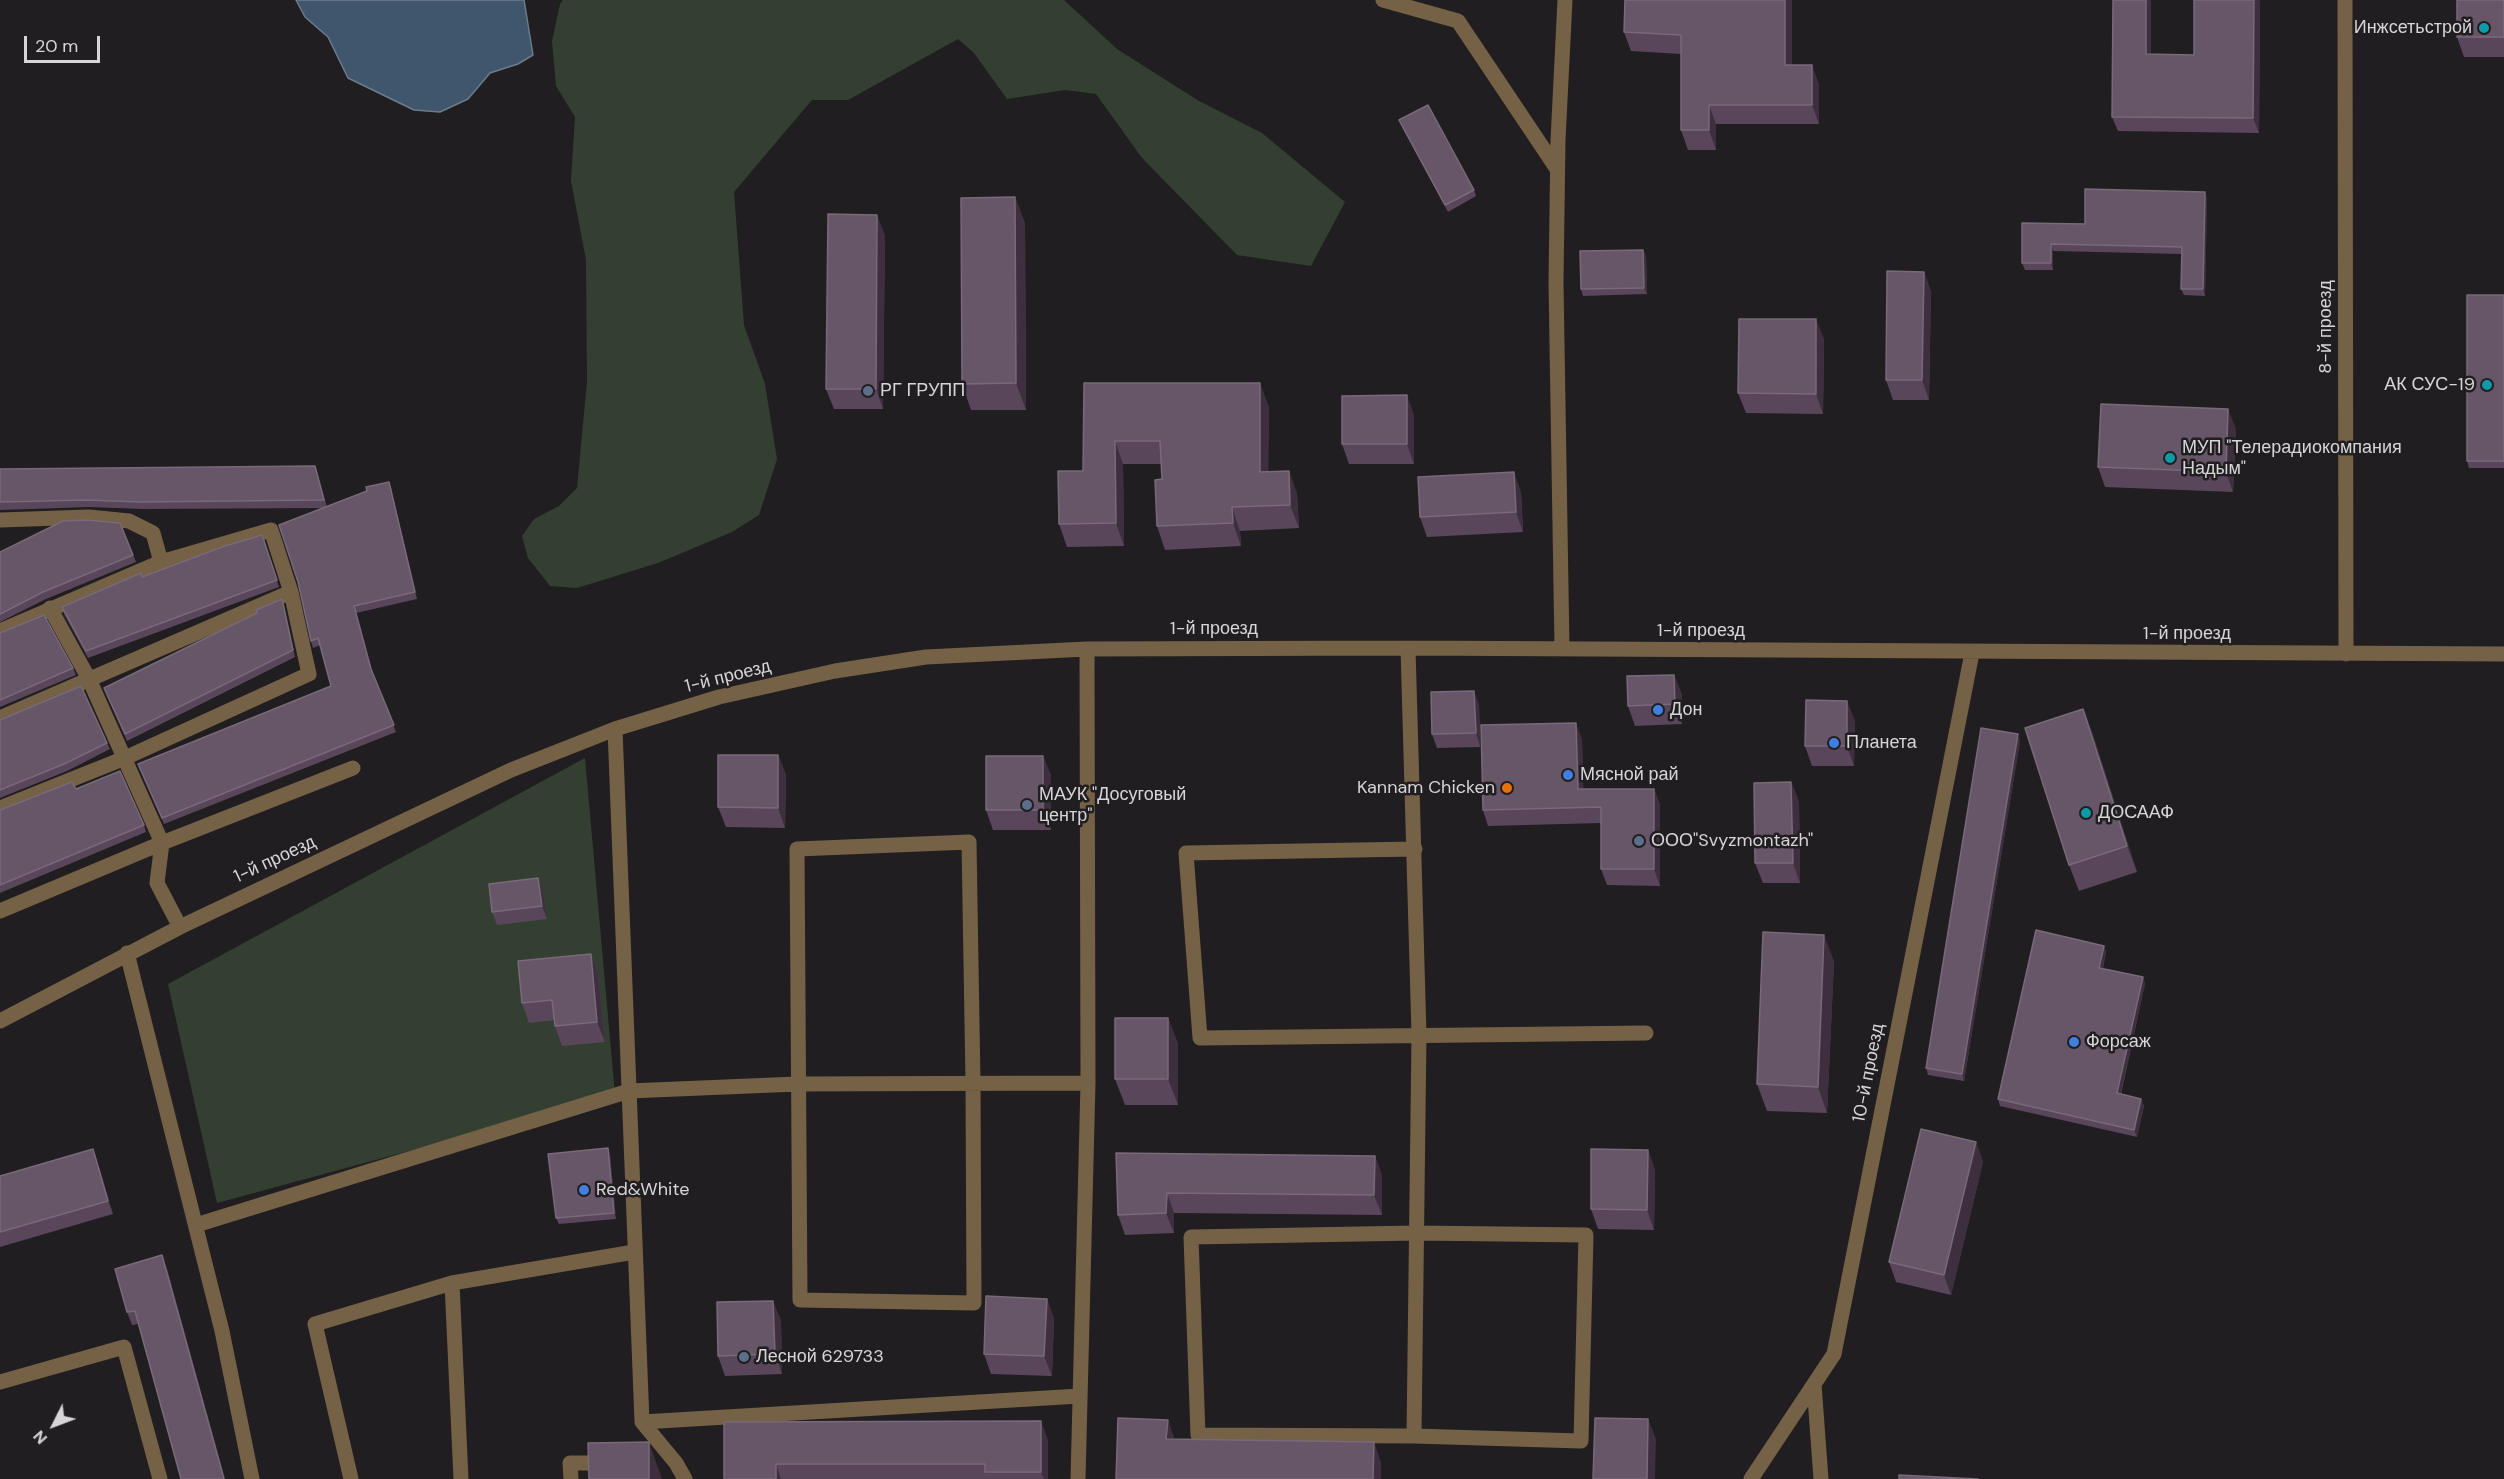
<!DOCTYPE html>
<meta charset="utf-8">
<style>
body{margin:0}
#map{position:relative;width:2504px;height:1479px;overflow:hidden;background:#201e20;font-family:"DM Sans",sans-serif}
canvas{display:block}
.north{position:absolute;left:24px;top:1395px;width:60px;height:60px;-webkit-text-stroke:4px #201e20;paint-order:stroke;rotate:228deg;font-size:16px;font-weight:700;line-height:24px;text-align:center;color:#d7d6d7}
.north::after{content:'';display:block;margin:auto;width:21px;height:27px;background:#d7d6d7;clip-path:polygon(50% 0,100% 100%,50% 72%,0 100%)}
.scale{position:absolute;left:24px;top:36px;width:76px;height:27px;box-sizing:border-box;border:3px solid #d7d6d7;border-top:0;padding-left:8px;font-size:18px;line-height:21px;white-space:nowrap;color:#d7d6d7;-webkit-text-stroke:4px #201e20;paint-order:stroke}
</style>
<div id="map">
<canvas width="2504" height="1479"></canvas>
<div class="north">N</div>
<div class="scale">20 m</div>
</div>
<script>
const context = document.querySelector('canvas').getContext('2d');
context.lineJoin = 'round';
function fill(path, color) { context.fillStyle = color; context.fill(path, 'evenodd'); }
function strokePath(path, color, width, dash) { context.strokeStyle = color; context.lineWidth = width; context.lineCap = dash ? 'butt' : 'round'; context.setLineDash(dash || []); context.stroke(path); }
function write(font, color, halo, rows, align = 'center') {
  context.font = font + ' "DM Sans",sans-serif'; context.lineWidth = 5; context.setLineDash([]); context.textBaseline = 'middle'; context.strokeStyle = halo; context.fillStyle = color; for (const [text, x, y, turn = 0] of rows) {
    context.save(); context.translate(x, y); context.rotate((+turn || 0) * Math.PI / 180); context.textAlign = isNaN(turn) ? turn : align; if (halo) context.strokeText(text, 0, 0); context.fillText(text, 0, 0); context.restore();
  }
}
const green = new Path2D(`
 M 563,0 L 1064,0 L 1117,49 L 1199,101 L 1262,133 L 1345,202 L 1311,266 L 1237,255 L 1142,158 L 1096,94 L 1065,90 L 1007,99 L 974,53 L 958,39 L 848,100 L 812,100 L 734,192 L 744,325 L 765,384 L 777,459 L 759,515 L 732,532 L 658,563 L 577,588 L 550,586 L 528,558 L 522,536 L 534,519 L 559,506 L 577,488 L 587,381 L 586,260 L 571,181 L 575,117 L 556,86 L 552,41 L 560,4 Z
 M 585,758 L 615,1095 L 217,1203 L 168,984 Z`);
const water = new Path2D(`
 M 296,0 L 524,0 L 533,55 L 518,64 L 490,73 L 468,99 L 440,112 L 414,110 L 348,78 L 328,37 L 305,17 Z`);
const minor = new Path2D(`
 M 1383,0 L 1458,21 L 1557,169
 M 2345,0 L 2346,654
 M 0,520 L 89,517 L 129,521 L 153,533 L 161,562
 M 50,608 L 89,679 L 162,843 L 157,883 L 180,927
 M 0,631 L 161,562 L 271,530 L 291,592 L 309,674 L 125,758 L 0,808
 M 1408,648 L 1419,1035 L 1414,1436
 M 1562,649 L 1556,282 L 1558,140 L 1565,0
 M 0,718 L 291,592
 M 615,729 L 642,1422 L 676,1463 L 685,1479
 M 969,842 L 973,1083 L 974,1303 L 800,1300 L 797,849 Z
 M 1415,849 L 1186,853 L 1200,1038 L 1646,1033
 M 0,911 L 162,843 L 353,768
 M 127,953 L 222,1331 L 252,1479
 M 0,1021 L 180,927 L 511,770 L 615,729 L 719,697 L 835,671 L 926,657 L 1087,649 L 1408,648 L 2504,654
 M 196,1225 L 629,1091 L 797,1084 L 1088,1083
 M 1416,1233 L 1586,1235 L 1581,1441 L 1414,1436 L 1198,1435 L 1191,1237 Z
 M 452,1283 L 461,1479
 M 0,1382 L 124,1347 L 160,1479
 M 1814,1384 L 1821,1479
 M 642,1422 L 1080,1396
 M 351,1479 L 315,1324 L 452,1283 L 634,1252
 M 571,1479 L 570,1463 L 607,1463
 M 1078,1479 L 1088,1083 L 1087,649
 M 1751,1479 L 1834,1354 L 1972,653`);
const wall = new Path2D(`
 M 1625,0 L 1792,0 L 1792,65 L 1819,84 L 1819,124 L 1716,124 L 1716,150 L 1688,150 L 1681,130 L 1681,54 L 1631,51 L 1624,32 Z
 M 2113,0 L 2151,0 L 2151,54 L 2194,55 L 2260,0 L 2259,133 L 2118,131 L 2112,117 Z
 M 2504,0 L 2504,57 L 2464,57 L 2457,37 Z
 M 1399,120 L 1474,190 L 1476,196 L 1448,212 L 1402,127 Z
 M 1015,197 L 1025,224 L 1026,410 L 971,410 L 962,384 Z
 M 2207,198 L 2205,296 L 2184,295 L 2181,289 L 2182,254 L 2053,251 L 2053,270 L 2025,270 L 2022,263 L 2022,223 L 2085,224 Z
 M 885,235 L 883,409 L 834,409 L 826,389 Z
 M 1643,250 L 1646,256 L 1647,294 L 1583,296 L 1581,289 Z
 M 1924,272 L 1931,292 L 1929,400 L 1893,400 L 1886,380 Z
 M 2504,295 L 2504,468 L 2469,468 L 2467,461 Z
 M 1824,339 L 1823,414 L 1746,413 L 1738,393 Z
 M 1084,383 L 1269,407 L 1268,471 L 1289,471 L 1297,494 L 1299,528 L 1240,531 L 1241,546 L 1165,550 L 1157,526 L 1162,479 L 1161,464 L 1123,464 L 1124,546 L 1067,547 L 1059,524 L 1083,471 Z
 M 1414,415 L 1414,464 L 1349,464 L 1342,444 Z
 M 2236,429 L 2233,492 L 2105,487 L 2098,467 Z
 M 315,466 L 327,507 L 391,488 L 417,599 L 356,613 L 373,674 L 396,732 L 164,824 L 138,764 L 331,686 L 320,645 L 313,648 L 311,641 L 325,508 L 143,509 L 89,507 L 0,510 L 0,469 Z
 M 1521,492 L 1523,532 L 1427,537 L 1420,517 Z
 M 120,523 L 136,562 L 46,599 L 0,622 L 0,552 Z
 M 262,535 L 279,587 L 88,658 L 64,614 L 62,607 L 142,577 Z
 M 282,599 L 284,606 L 295,657 L 127,741 L 104,688 L 257,613 Z
 M 0,633 L 73,668 L 76,675 L 0,707 Z
 M 1674,675 L 1682,695 L 1682,724 L 1635,726 L 1628,706 Z
 M 1479,704 L 1480,747 L 1437,748 L 1432,734 Z
 M 2083,709 L 2093,735 L 2137,872 L 2079,891 L 2069,865 Z
 M 0,720 L 107,743 L 110,749 L 67,771 L 0,798 Z
 M 1855,721 L 1854,766 L 1812,766 L 1805,746 Z
 M 1582,739 L 1583,789 L 1654,789 L 1660,805 L 1660,886 L 1607,885 L 1601,869 L 1601,823 L 1488,826 L 1483,810 Z
 M 2020,741 L 1964,1081 L 1928,1075 L 1926,1068 Z
 M 778,755 L 786,775 L 785,828 L 726,827 L 718,807 Z
 M 1043,756 L 1051,776 L 1051,830 L 993,830 L 986,810 Z
 M 1791,782 L 1799,802 L 1800,883 L 1763,883 L 1755,863 Z
 M 76,789 L 144,825 L 146,832 L 0,893 L 0,810 Z
 M 538,878 L 543,892 L 547,919 L 497,925 L 492,912 Z
 M 2104,946 L 2106,952 L 2103,968 L 2143,977 L 2145,984 L 2121,1094 L 2141,1099 L 2144,1106 L 2137,1137 L 2000,1106 L 1998,1099 Z
 M 591,954 L 598,974 L 605,1042 L 562,1046 L 555,1026 L 554,1020 L 529,1023 L 522,1003 Z
 M 1834,961 L 1827,1113 L 1767,1111 L 1757,1084 Z
 M 1168,1018 L 1178,1044 L 1178,1105 L 1125,1105 L 1115,1079 Z
 M 1976,1142 L 1983,1162 L 1951,1295 L 1896,1282 L 1889,1262 Z
 M 608,1148 L 610,1155 L 616,1219 L 559,1224 L 556,1218 Z
 M 93,1149 L 113,1214 L 0,1247 L 0,1176 Z
 M 1648,1150 L 1655,1170 L 1654,1230 L 1598,1229 L 1591,1209 Z
 M 1116,1153 L 1375,1156 L 1382,1176 L 1382,1215 L 1174,1213 L 1174,1233 L 1125,1235 L 1118,1215 Z
 M 167,1269 L 225,1479 L 181,1479 L 138,1324 L 132,1325 L 127,1312 Z
 M 1047,1299 L 1054,1319 L 1052,1376 L 991,1374 L 984,1354 Z
 M 773,1301 L 781,1321 L 782,1374 L 725,1376 L 718,1356 Z
 M 724,1422 L 1048,1440 L 1048,1479 L 724,1479 Z`);
const shadedWall = new Path2D(`
 M 1785,0 L 1792,0 L 1792,84 L 1785,65 Z
 M 2146,0 L 2151,0 L 2151,69 L 2146,54 Z
 M 2254,0 L 2260,0 L 2259,133 L 2253,118 Z
 M 1812,65 L 1819,84 L 1819,124 L 1812,105 Z
 M 1709,105 L 1716,124 L 1716,150 L 1709,130 Z
 M 2205,192 L 2207,198 L 2205,296 L 2203,289 Z
 M 1015,197 L 1025,224 L 1026,410 L 1016,383 Z
 M 877,215 L 885,235 L 883,409 L 876,389 Z
 M 2051,244 L 2053,251 L 2053,270 L 2051,263 Z
 M 1643,250 L 1646,256 L 1647,294 L 1644,288 Z
 M 1924,272 L 1931,292 L 1929,400 L 1922,380 Z
 M 1816,319 L 1824,339 L 1823,414 L 1816,394 Z
 M 1260,383 L 1269,407 L 1268,495 L 1260,472 Z
 M 1407,395 L 1414,415 L 1414,464 L 1407,444 Z
 M 2228,409 L 2236,429 L 2233,492 L 2226,472 Z
 M 1115,441 L 1123,464 L 1124,546 L 1116,523 Z
 M 1289,471 L 1297,494 L 1299,528 L 1290,505 Z
 M 1514,472 L 1521,492 L 1523,532 L 1516,512 Z
 M 389,482 L 391,488 L 417,599 L 415,592 Z
 M 1232,507 L 1240,531 L 1241,546 L 1233,523 Z
 M 282,599 L 284,606 L 295,657 L 293,650 Z
 M 1674,675 L 1682,695 L 1682,724 L 1675,704 Z
 M 1474,691 L 1479,704 L 1480,747 L 1476,733 Z
 M 1847,701 L 1855,721 L 1854,766 L 1847,746 Z
 M 2083,709 L 2093,735 L 2137,872 L 2127,846 Z
 M 1576,723 L 1582,739 L 1584,805 L 1578,789 Z
 M 2018,734 L 2020,741 L 1964,1081 L 1962,1074 Z
 M 778,755 L 786,775 L 785,828 L 778,808 Z
 M 1043,756 L 1051,776 L 1051,830 L 1043,810 Z
 M 1791,782 L 1799,802 L 1800,883 L 1793,863 Z
 M 1654,789 L 1660,805 L 1660,886 L 1654,869 Z
 M 538,878 L 543,892 L 547,919 L 542,906 Z
 M 1824,935 L 1834,961 L 1827,1113 L 1818,1087 Z
 M 2104,946 L 2106,952 L 2101,974 L 2099,968 Z
 M 591,954 L 598,974 L 605,1042 L 597,1022 Z
 M 2143,977 L 2145,984 L 2119,1100 L 2117,1093 Z
 M 1168,1018 L 1178,1044 L 1178,1105 L 1168,1079 Z
 M 2141,1099 L 2144,1106 L 2137,1137 L 2134,1130 Z
 M 1976,1142 L 1983,1162 L 1951,1295 L 1944,1275 Z
 M 608,1148 L 610,1155 L 616,1219 L 614,1213 Z
 M 93,1149 L 98,1163 L 113,1214 L 108,1201 Z
 M 1648,1150 L 1655,1170 L 1654,1230 L 1647,1210 Z
 M 1375,1156 L 1382,1176 L 1382,1215 L 1374,1195 Z
 M 1167,1193 L 1174,1213 L 1174,1233 L 1166,1213 Z
 M 162,1255 L 167,1269 L 225,1479 L 224,1479 Z
 M 1047,1299 L 1054,1319 L 1052,1376 L 1044,1356 Z
 M 773,1301 L 781,1321 L 782,1374 L 775,1354 Z
 M 1648,1419 L 1656,1439 L 1655,1479 L 1647,1479 Z
 M 1168,1420 L 1175,1440 L 1166,1439 Z
 M 1041,1421 L 1048,1440 L 1048,1479 L 1044,1479 L 1041,1472 Z
 M 649,1442 L 662,1479 L 649,1479 Z
 M 1374,1442 L 1381,1462 L 1381,1479 L 1373,1479 Z
 M 776,1464 L 781,1479 L 776,1479 Z`);
const building = new Path2D(`
 M 1625,0 L 1785,0 L 1785,65 L 1812,65 L 1812,105 L 1709,105 L 1709,130 L 1681,130 L 1681,35 L 1624,32 Z
 M 2113,0 L 2146,0 L 2146,54 L 2194,55 L 2194,0 L 2254,0 L 2253,118 L 2112,117 Z
 M 2457,0 L 2504,0 L 2504,37 L 2457,37 Z
 M 1428,105 L 1474,190 L 1445,205 L 1399,120 Z
 M 2085,189 L 2205,192 L 2203,289 L 2181,289 L 2182,247 L 2051,244 L 2051,263 L 2022,263 L 2022,223 L 2085,224 Z
 M 1015,197 L 1016,383 L 962,384 L 961,198 Z
 M 828,214 L 877,215 L 876,389 L 826,389 Z
 M 1643,250 L 1644,288 L 1581,289 L 1580,251 Z
 M 1887,271 L 1924,272 L 1922,380 L 1886,380 Z
 M 2467,295 L 2504,295 L 2504,461 L 2467,461 Z
 M 1739,319 L 1816,319 L 1816,394 L 1738,393 Z
 M 1084,383 L 1260,383 L 1260,472 L 1289,471 L 1290,505 L 1232,507 L 1233,523 L 1157,526 L 1155,480 L 1162,479 L 1160,441 L 1115,441 L 1116,523 L 1059,524 L 1058,471 L 1083,471 Z
 M 1407,395 L 1407,444 L 1342,444 L 1342,396 Z
 M 2101,404 L 2228,409 L 2226,472 L 2098,467 Z
 M 315,466 L 324,500 L 140,502 L 86,500 L 0,502 L 0,469 Z
 M 1514,472 L 1516,512 L 1420,517 L 1418,477 Z
 M 389,482 L 415,592 L 354,606 L 371,669 L 394,725 L 162,818 L 138,764 L 331,686 L 318,638 L 311,641 L 298,582 L 279,525 L 367,491 L 366,487 Z
 M 86,520 L 120,523 L 133,555 L 43,592 L 0,614 L 0,552 L 63,521 Z
 M 262,535 L 277,580 L 86,651 L 62,607 L 141,573 L 142,577 L 222,547 Z
 M 282,599 L 293,650 L 125,734 L 104,688 L 257,613 L 256,610 Z
 M 44,615 L 73,668 L 0,700 L 0,633 Z
 M 1674,675 L 1675,704 L 1628,706 L 1627,676 Z
 M 81,686 L 107,743 L 64,764 L 0,790 L 0,720 Z
 M 1474,691 L 1476,733 L 1432,734 L 1431,692 Z
 M 1806,700 L 1847,701 L 1847,746 L 1805,746 Z
 M 2083,709 L 2127,846 L 2069,865 L 2025,728 Z
 M 1576,723 L 1578,789 L 1654,789 L 1654,869 L 1601,869 L 1601,807 L 1483,810 L 1481,725 Z
 M 1981,728 L 2018,734 L 1962,1074 L 1926,1068 Z
 M 718,755 L 778,755 L 778,808 L 718,807 Z
 M 986,756 L 1043,756 L 1043,810 L 986,810 Z
 M 120,771 L 144,825 L 0,885 L 0,810 L 72,782 L 76,789 Z
 M 1791,782 L 1793,863 L 1755,863 L 1754,783 Z
 M 538,878 L 542,906 L 492,912 L 489,884 Z
 M 2036,930 L 2104,946 L 2099,968 L 2143,977 L 2117,1093 L 2141,1099 L 2134,1130 L 1998,1099 Z
 M 1763,932 L 1824,935 L 1818,1087 L 1757,1084 Z
 M 591,954 L 597,1022 L 555,1026 L 552,1000 L 522,1003 L 518,961 Z
 M 1115,1018 L 1168,1018 L 1168,1079 L 1115,1079 Z
 M 1921,1129 L 1976,1142 L 1944,1275 L 1889,1262 Z
 M 608,1148 L 614,1213 L 556,1218 L 548,1154 Z
 M 93,1149 L 108,1201 L 0,1232 L 0,1176 Z
 M 1591,1149 L 1648,1150 L 1647,1210 L 1591,1209 Z
 M 1116,1153 L 1375,1156 L 1374,1195 L 1167,1193 L 1166,1213 L 1118,1215 Z
 M 162,1255 L 224,1479 L 181,1479 L 135,1311 L 127,1312 L 115,1269 Z
 M 986,1296 L 1047,1299 L 1044,1356 L 984,1354 Z
 M 773,1301 L 775,1354 L 718,1356 L 717,1302 Z
 M 1118,1418 L 1168,1420 L 1166,1439 L 1374,1442 L 1373,1479 L 1116,1479 Z
 M 1595,1418 L 1648,1419 L 1647,1479 L 1593,1479 Z
 M 1041,1421 L 1041,1472 L 985,1472 L 985,1464 L 776,1464 L 776,1479 L 724,1479 L 724,1422 Z
 M 649,1442 L 649,1479 L 589,1479 L 588,1443 Z
 M 1899,1475 L 1978,1479 L 1899,1479 Z`);
const markers = [
 [2484,28,6,"#0f9aa8"],
 [2487,385,6,"#0f9aa8"],
 [868,391,6,"#5c6f8a"],
 [2170,458,6,"#0f9aa8"],
 [1658,710,6,"#3f7fe0"],
 [1834,743,6,"#3f7fe0"],
 [1568,775,6,"#3f7fe0"],
 [1507,788,6,"#e8710a"],
 [1027,805,6,"#5c6f8a"],
 [2086,813,6,"#0f9aa8"],
 [1639,841,6,"#5c6f8a"],
 [2074,1042,6,"#3f7fe0"],
 [584,1190,6,"#3f7fe0"],
 [744,1357,6,"#5c6f8a"]
];
const poiNames = [
 ["Инжсетьстрой",2472,28,"right"],
 ["АК СУС-19",2475,385,"right"],
 ["РГ ГРУПП",880,391],
 ["МУП \"Телерадиокомпания",2182,448],
 ["Надым\"",2182,469],
 ["Дон",1670,710],
 ["Планета",1846,743],
 ["Мясной рай",1580,775],
 ["Kannam Chicken",1495,788,"right"],
 ["МАУК \"Досуговый",1039,795],
 ["центр\"",1039,816],
 ["ДОСААФ",2098,813],
 ["ООО\"Svyzmontazh\"",1651,841],
 ["Форсаж",2086,1042],
 ["Red&White",596,1190],
 ["Лесной 629733",756,1357]
];
const streetNames = [
 ["8-й проезд",2326,327,-90],
 ["1-й проезд",1214,629],
 ["1-й проезд",1701,631],
 ["1-й проезд",2187,634],
 ["1-й проезд",728,677,-14],
 ["1-й проезд",275,860,-25],
 ["10-й проезд",1869,1073,-79]
];
fill(green, '#334031');
fill(water, '#3f566c');
strokePath(water, '#6d7c8c', 1.5);
strokePath(minor, '#756146', 15);
fill(wall, '#59465a');
fill(shadedWall, '#3d2f3d');
fill(building, '#675568');
strokePath(building, '#786a79', 1.5);
for (const [x, y, r, color] of markers) { const dot = new Path2D(); dot.arc(x, y, r, 0, 2 * Math.PI); context.fillStyle = color; context.fill(dot); strokePath(dot, '#201e20', 2); }
write('18px', '#d7d6d7', '#201e20', poiNames, 'left');
write('18px', '#d7d6d7', '#201e20', streetNames);
</script>
